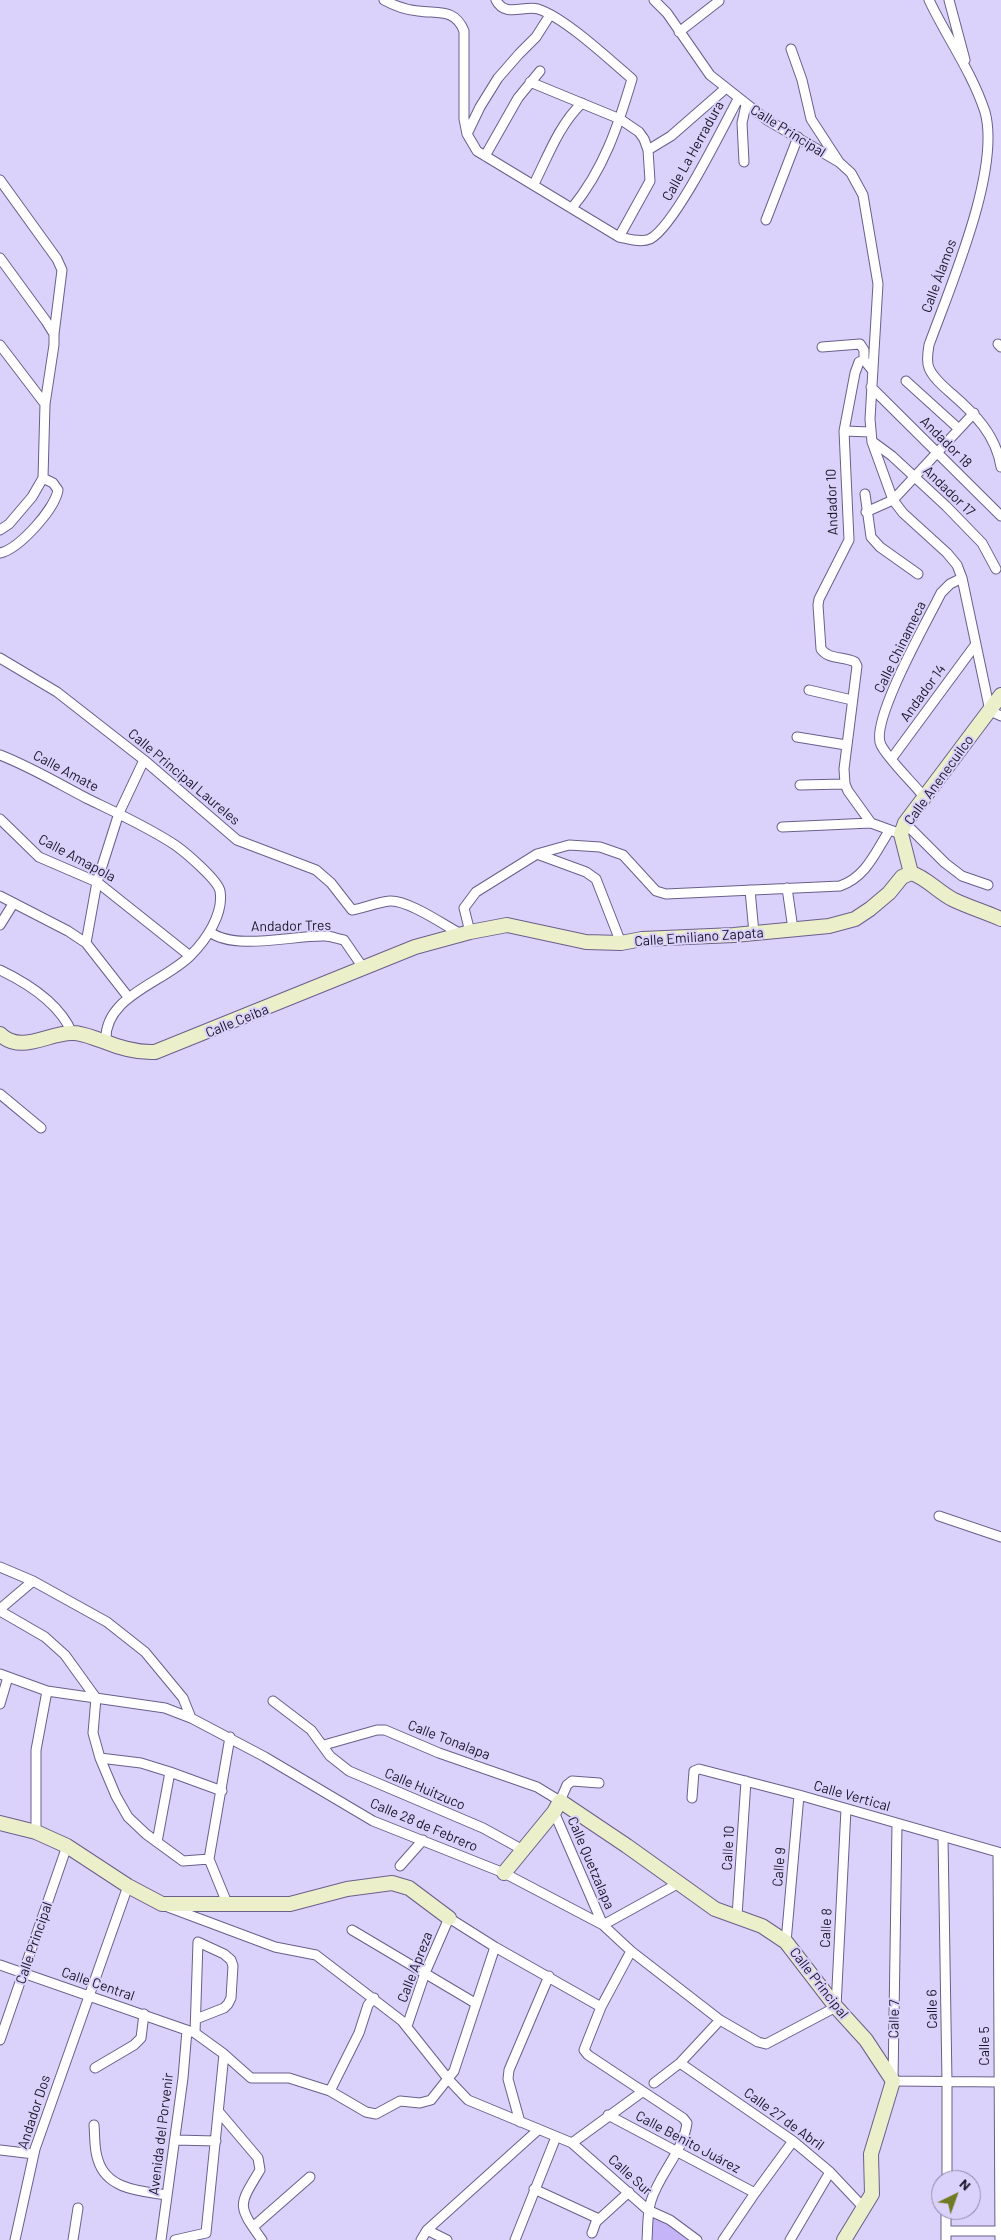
<!DOCTYPE html>
<meta charset="utf-8">
<style>
body{margin:0}
#map{position:relative;width:1001px;height:2240px;overflow:hidden;background:#dbd2fb;font-family:Barlow,sans-serif}
canvas{display:block}
.north{position:absolute;left:931px;top:2170px;width:50px;height:50px;box-sizing:border-box;background:#dbd2fb;border:1px solid #8e86a6;border-radius:50%;rotate:42deg;font-size:14px;font-weight:700;line-height:20px;text-align:center;color:#1a1527}
.north::after{content:'';display:block;margin:auto;width:18px;height:22px;background:#707923;clip-path:polygon(50% 0,100% 100%,50% 72%,0 100%)}
</style>
<div id="map">
<canvas width="1001" height="2240"></canvas>
<div class="north">N</div>
</div>
<script>
const context = document.querySelector('canvas').getContext('2d');
context.lineJoin = 'round';
function fill(path, color) { context.fillStyle = color; context.fill(path, 'evenodd'); }
function strokePath(path, color, width, dash) { context.strokeStyle = color; context.lineWidth = width; context.lineCap = dash ? 'butt' : 'round'; context.setLineDash(dash || []); context.stroke(path); }
function write(font, color, halo, rows, align = 'center') {
  context.font = font + ' Barlow,sans-serif'; context.lineWidth = 4; context.setLineDash([]); context.textBaseline = 'middle'; context.strokeStyle = halo; context.fillStyle = color; for (const [text, x, y, turn = 0] of rows) {
    context.save(); context.translate(x, y); context.rotate((+turn || 0) * Math.PI / 180); context.textAlign = isNaN(turn) ? turn : align; if (halo) context.strokeText(text, 0, 0); context.fillText(text, 0, 0); context.restore();
  }
}
const green = new Path2D(`
 M 651,2214 L 672,2224 L 693,2240 L 650,2240 Z`);
const street = new Path2D(`
 M 384,0 C 393,5 407,10 418,11 C 438,14 455,8 464,31 L 464,119 L 467,134 L 477,151 L 619,237 C 629,239 641,243 650,239 C 675,226 723,127 738,99
 M 496,0 C 505,18 524,5 538,9 C 564,17 610,60 632,79 C 618,126 604,169 572,208
 M 654,0 L 667,13 L 710,75 L 767,120 L 839,162 L 851,173 L 863,195 L 878,284 L 870,419 L 872,442 L 893,500 L 903,513 L 947,553 L 957,565 L 962,578 L 990,711 L 1001,716
 M 929,0 C 947,38 972,72 985,112 C 1001,170 950,287 929,345 C 928,352 926,361 929,368 C 933,378 944,387 952,394 C 975,414 996,435 1001,467
 M 949,0 L 965,60
 M 679,32 L 719,1
 M 791,49 L 802,80 L 811,119 L 839,162
 M 530,82 L 620,119 L 639,132 L 644,139 L 648,150 L 650,181 L 619,237
 M 467,134 L 480,107 L 498,78 L 519,54 L 536,37 L 550,15
 M 648,150 L 671,136 L 726,88
 M 485,156 L 518,98 L 540,71
 M 744,162 L 742,123 L 746,105
 M 0,180 L 57,259 L 62,270 L 54,334
 M 534,184 C 548,156 559,125 582,103
 M 766,220 L 798,137
 M 0,258 L 46,321 L 54,334 L 54,345 L 45,404 L 43,478 L 32,497 L 9,524 L 0,530
 M 998,344 L 1001,347
 M 0,345 L 45,404
 M 822,347 L 860,344 L 864,350 L 864,360
 M 873,371 L 864,360 L 859,362 L 855,373 L 844,431 L 849,540 L 819,599 L 818,605 L 821,649 C 829,660 843,656 855,662 L 857,666 L 844,769 L 845,784 L 848,791 L 871,823 L 901,834
 M 906,381 L 959,429
 M 871,387 L 1001,516
 M 844,431 L 870,432
 M 873,442 L 892,456 L 946,506 L 982,543 L 996,569
 M 865,494 L 871,537 L 880,547 L 918,574
 M 866,512 L 893,500 L 974,413
 M 0,553 C 19,549 55,509 58,490 L 53,483 L 43,478
 M 0,658 L 57,692 L 144,760 L 237,840 L 316,870 L 331,883 L 352,910 C 365,908 377,902 390,901 C 408,900 444,925 461,934
 M 809,690 L 852,700
 M 797,737 L 846,745
 M 0,755 C 31,767 59,784 88,799 C 117,813 148,827 175,845 C 185,852 218,880 220,891 C 224,914 206,940 191,955 C 164,983 102,996 106,1043
 M 892,758 L 976,644
 M 800,785 L 845,784
 M 925,798 C 914,784 888,759 881,745 C 869,722 929,618 941,593 L 950,584 L 962,578
 M 0,819 L 39,857 L 97,882 L 190,956
 M 905,823 L 945,863 L 962,876 L 988,885
 M 782,827 L 871,823
 M 537,854 L 586,872 L 596,879 L 621,943
 M 787,888 L 793,929
 M 750,890 L 754,933
 M 0,896 L 68,931 L 86,943 L 129,998
 M 0,925 L 13,904
 M 210,932 C 235,951 294,935 325,936 C 331,936 338,939 344,940 L 364,969
 M 470,932 L 464,908 L 476,892 L 537,854 L 569,845 L 600,847 L 623,855 L 656,891 L 666,894 L 840,886 C 866,877 875,853 889,831
 M 86,943 L 97,882 L 119,813 L 144,760
 M 0,970 C 27,983 60,1004 72,1033
 M 0,1094 L 41,1128
 M 939,1516 L 1001,1537
 M 0,1567 L 33,1581 L 107,1622 L 145,1652 L 183,1698 L 191,1718
 M 0,1609 L 33,1581
 M 0,1611 L 45,1637 L 65,1655 L 96,1698
 M 0,1674 L 47,1691 L 165,1708 L 191,1718 L 265,1757 L 373,1821 L 504,1873 L 603,1925 L 631,1951 L 720,2020 L 758,2042 L 766,2044 L 836,2007 L 846,1809
 M 96,1698 L 93,1733 L 100,1758 L 116,1796 L 128,1817 L 146,1834 L 183,1861 L 209,1859
 M 273,1701 L 311,1730 L 330,1756 L 349,1771 L 483,1828 L 523,1850
 M 0,1704 L 8,1677
 M 324,1745 L 377,1730 L 385,1730 L 439,1753 L 537,1787 L 560,1801 L 567,1785 L 572,1781 L 599,1783
 M 100,1758 L 141,1763 L 170,1772 L 222,1791
 M 692,1798 L 694,1771 L 699,1769 L 799,1795 L 1001,1853
 M 554,1812 L 603,1925 L 679,1883
 M 897,1824 L 893,2081 L 1001,2082
 M 36,1832 L 36,1750 L 47,1691
 M 943,1837 L 947,2082 L 947,2180
 M 157,1842 L 170,1772
 M 998,1853 L 1000,2240
 M 400,1866 L 423,1840
 M 227,1903 L 209,1859 L 230,1737
 M 168,1907 L 275,1947 L 316,1955 L 402,2021 L 449,2080 L 468,2100 L 572,2143 L 648,2210 L 670,2220 L 697,2240
 M 737,1916 L 746,1781
 M 352,1930 L 475,2003
 M 786,1942 L 799,1795
 M 631,1951 L 601,2007 L 584,2050 L 588,2055 L 683,2118 L 687,2123 C 683,2152 659,2174 651,2201 C 647,2213 648,2227 647,2240
 M 0,1965 L 195,2033 L 224,2054 L 251,2078 L 289,2078 L 330,2091 L 366,2112 L 376,2114 L 400,2101 L 420,2103 L 431,2100 L 454,2071 L 495,1947
 M 407,2026 L 425,1973 L 449,1918 L 495,1947 L 601,2007
 M 195,2033 L 198,1942 L 224,1954 L 231,1960 L 233,1966 L 231,1998 L 228,2004 L 224,2008 L 196,2019
 M 0,2040 L 67,1846
 M 680,2063 L 793,2141 L 830,2172 L 864,2208
 M 95,2068 L 134,2045 L 141,2038 L 144,2014
 M 654,2083 L 680,2063 L 720,2020
 M 330,2091 L 359,2033 L 368,2005 L 374,1998
 M 219,2112 L 258,2158 L 260,2170 C 238,2206 237,2205 262,2240
 M 608,2115 L 755,2193
 M 520,2122 L 508,2079 L 509,2070 L 549,1976
 M 94,2125 C 95,2136 94,2150 98,2160 C 107,2190 141,2191 167,2195
 M 175,2140 L 216,2141
 M 572,2143 L 642,2092
 M 0,2150 L 34,2154
 M 534,2189 L 599,2219
 M 253,2227 L 310,2177
 M 427,2230 L 447,2240
 M 946,2231 L 1001,2231
 M 592,2233 L 596,2222 L 629,2192
 M 15,2240 L 35,2149 L 128,1886
 M 73,2240 L 78,2208
 M 161,2240 L 183,2078 L 187,2030
 M 175,2240 L 206,2233 L 224,2054
 M 421,2240 L 427,2230 L 538,2130
 M 515,2240 L 556,2137
 M 723,2240 L 755,2193 L 793,2141
 M 790,2240 L 830,2172
 M 946,2240 L 946,2210`);
const secondary = new Path2D(`
 M 911,873 L 901,834 L 905,823 L 1001,695
 M 911,873 C 926,877 939,893 954,900 C 969,907 985,912 1001,919
 M 0,1034 C 21,1055 49,1032 73,1033 C 83,1033 93,1038 103,1041 C 120,1048 136,1053 155,1052 L 415,947 L 470,932 L 507,925 L 586,942 L 621,943 L 642,939 L 734,935 L 829,926 L 855,919 L 870,909 L 889,893 L 902,877 L 911,873
 M 0,1823 L 36,1832 L 67,1846 L 128,1886 L 162,1904 L 290,1904 L 347,1889 L 392,1883 L 409,1888 L 449,1918
 M 504,1873 L 554,1812 L 560,1801 L 627,1846 L 715,1909 L 762,1926 L 786,1942 L 836,2007 L 866,2040 L 893,2081 L 871,2154 L 872,2194 L 844,2240`);
const streetNames = [
 ["Calle Principal",788,131,32],
 ["Calle La Herradura",693,151,-61],
 ["Calle Álamos",939,276,-70],
 ["Andador 18",946,442,45],
 ["Andador 17",949,491,44],
 ["Andador 10",832,502,-92],
 ["Calle Chinameca",900,647,-64],
 ["Andador 14",923,693,-54],
 ["Calle Amate",66,771,28],
 ["Calle Principal Laureles",184,777,40],
 ["Calle Anenecuilco",939,780,-54],
 ["Calle Amapola",77,858,28],
 ["Andador Tres",291,926,-1],
 ["Calle Emiliano Zapata",699,937,-4],
 ["Calle Ceiba",237,1021,-22],
 ["Calle Tonalapa",449,1740,21],
 ["Calle Huitzuco",425,1789,23],
 ["Calle Vertical",852,1796,16],
 ["Calle 28 de Febrero",424,1825,23],
 ["Calle 10",728,1848,-87],
 ["Calle Quetzalapa",591,1863,67],
 ["Calle 9",779,1867,-85],
 ["Calle 8",826,1928,-87],
 ["Calle Principal",34,1943,-71],
 ["Calle Apreza",415,1967,-69],
 ["Calle Principal",819,1983,52],
 ["Calle Central",98,1984,19],
 ["Calle 6",932,2009,-91],
 ["Calle 7",894,2019,-89],
 ["Calle 5",984,2046,-90],
 ["Andador Dos",34,2112,-72],
 ["Calle 27 de Abril",784,2119,36],
 ["Avenida del Porvenir",161,2134,-83],
 ["Calle Benito Juárez",688,2142,28],
 ["Calle Sur",630,2175,42]
];
fill(green, '#c5b5f8');
strokePath(street, '#6a5f8b', 11);
strokePath(secondary, '#6a5f8b', 16);
strokePath(street, '#fff', 9);
strokePath(secondary, '#ebefca', 14);
write('14px', '#1a1527', '#dbd2fb', streetNames);
</script>
